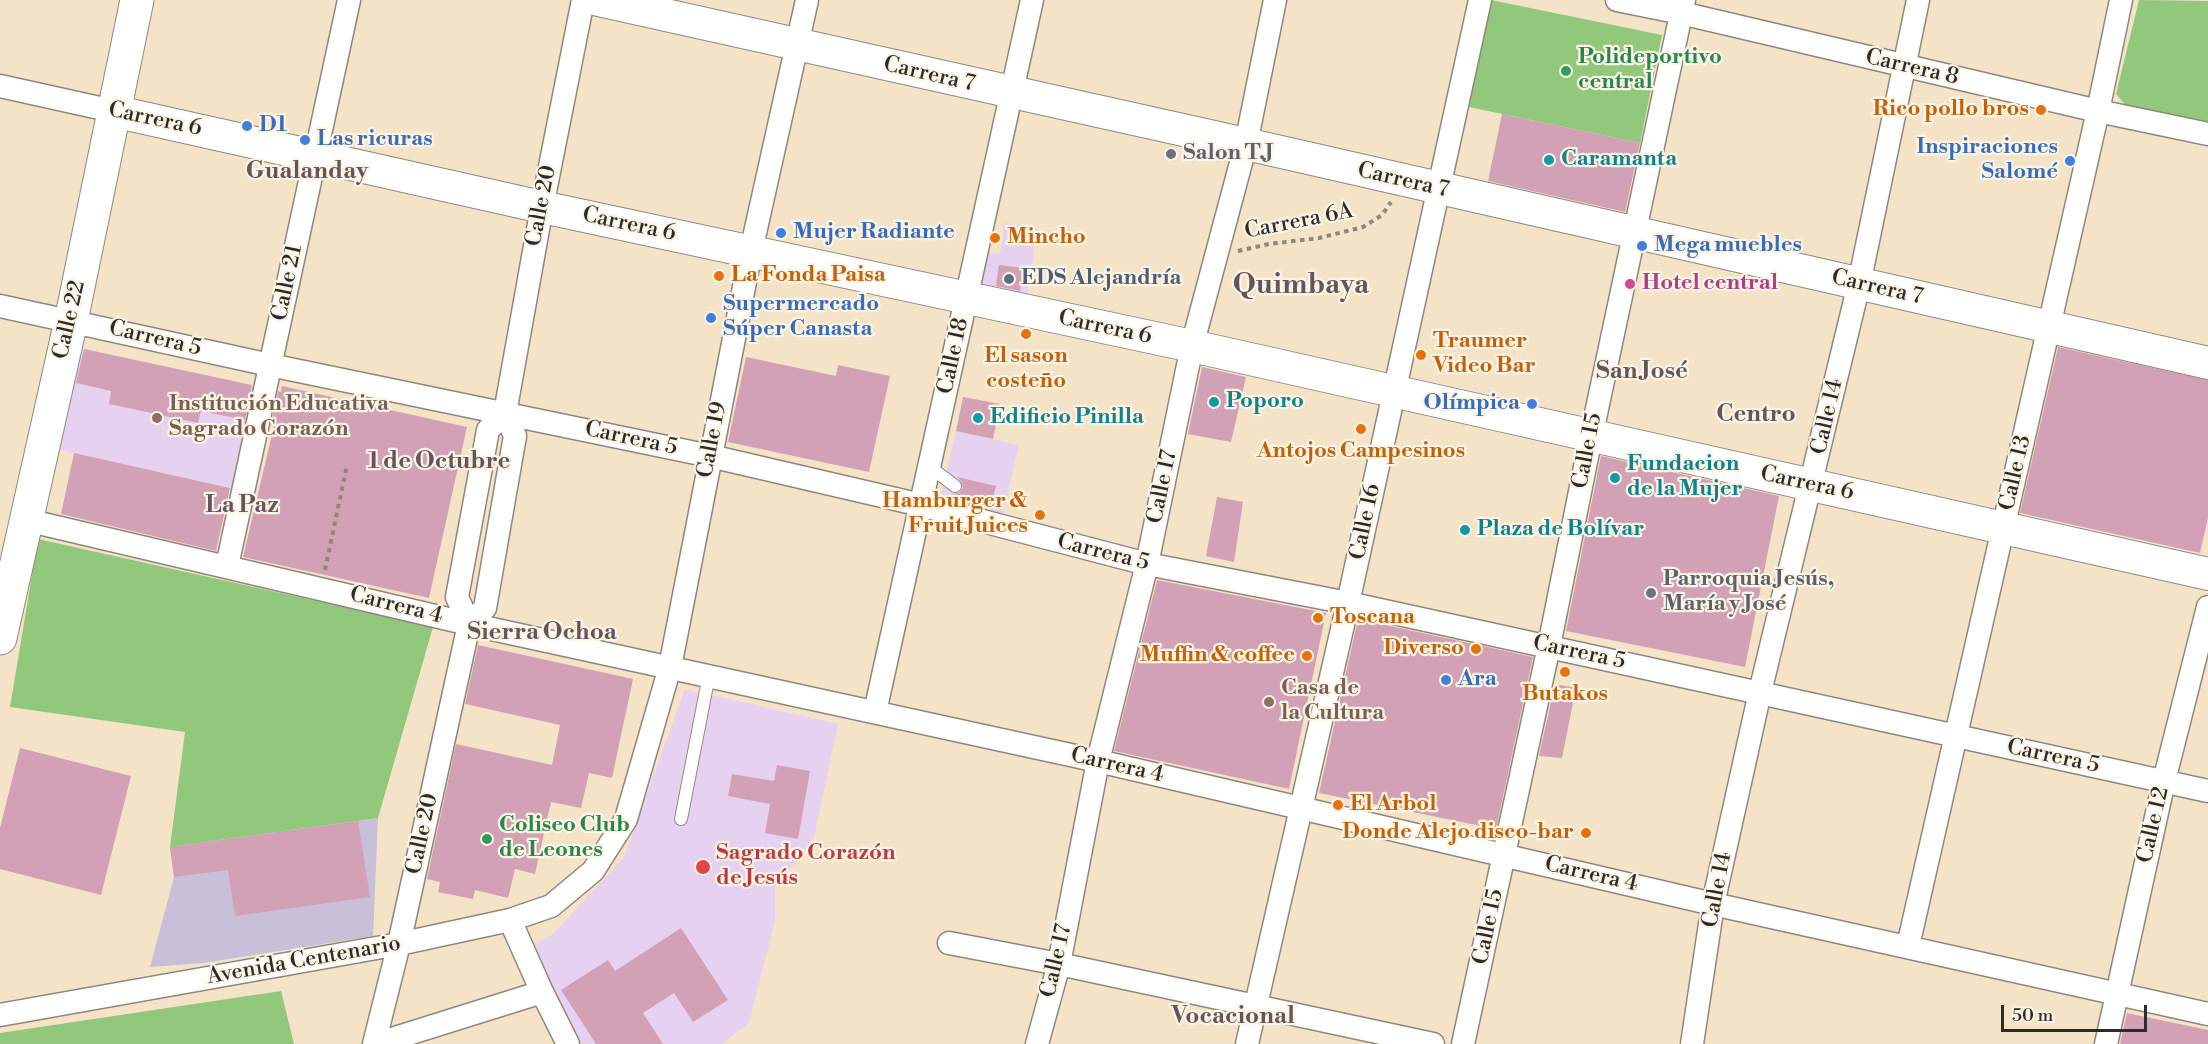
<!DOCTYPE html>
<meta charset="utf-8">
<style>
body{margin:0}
#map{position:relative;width:2208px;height:1044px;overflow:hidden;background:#f5e3c8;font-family:"Libre Bodoni",serif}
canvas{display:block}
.scale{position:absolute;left:2001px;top:1005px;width:146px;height:27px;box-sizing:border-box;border:3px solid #2b2b2b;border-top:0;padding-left:8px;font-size:18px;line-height:21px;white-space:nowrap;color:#2b2b2b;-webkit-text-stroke:4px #fcf5e5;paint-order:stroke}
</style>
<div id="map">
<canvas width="2208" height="1044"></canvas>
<div class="scale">50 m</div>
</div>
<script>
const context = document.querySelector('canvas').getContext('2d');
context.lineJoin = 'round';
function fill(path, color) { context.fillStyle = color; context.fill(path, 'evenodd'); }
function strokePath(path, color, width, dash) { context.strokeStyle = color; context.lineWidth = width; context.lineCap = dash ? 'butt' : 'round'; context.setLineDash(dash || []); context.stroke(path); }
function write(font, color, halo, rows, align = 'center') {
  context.font = font + ' "Libre Bodoni",serif'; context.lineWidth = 4.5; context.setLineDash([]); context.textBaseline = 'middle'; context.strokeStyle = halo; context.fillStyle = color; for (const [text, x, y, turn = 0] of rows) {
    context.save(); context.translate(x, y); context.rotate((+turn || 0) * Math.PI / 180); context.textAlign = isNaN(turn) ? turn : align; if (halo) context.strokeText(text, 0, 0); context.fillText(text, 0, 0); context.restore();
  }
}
const built = new Path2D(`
 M 1005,223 L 1038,228 L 1027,295 L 980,287 L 986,252 L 1000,254 Z
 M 81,348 L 255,386 L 233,488 L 58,450 Z
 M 956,431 L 1019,445 L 1003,515 L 940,501 Z
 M 685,689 L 838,724 L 814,838 L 775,888 L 775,921 L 749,1023 L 722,1044 L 582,1044 L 528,948 L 552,935 L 624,857 Z`);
const industrial = new Path2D(`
 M 378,818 L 373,936 L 204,963 L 150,967 L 174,877 L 170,847 Z`);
const green = new Path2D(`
 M 1491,0 L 1662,35 L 1640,143 L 1469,107 Z
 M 2139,0 L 2208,1 L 2208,124 L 2128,108 L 2116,94 Z
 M 38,539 L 433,627 L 378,818 L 170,847 L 185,732 L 10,707 Z
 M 281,991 L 294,1044 L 0,1044 L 0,1033 Z`);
const building = new Path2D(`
 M 1502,114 L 1640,143 L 1625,212 L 1488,181 Z
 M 999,265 L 1024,268 L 1020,291 L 996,286 Z
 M 2058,347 L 2208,380 L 2208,518 L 2200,553 L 2020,513 Z
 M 84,349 L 252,385 L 245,420 L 201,411 L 198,423 L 109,404 L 111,391 L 76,383 Z
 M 746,357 L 836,376 L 838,365 L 890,376 L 869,472 L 728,442 Z
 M 1202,367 L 1246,377 L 1231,442 L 1188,434 Z
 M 282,386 L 467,427 L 429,598 L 243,557 L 274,426 L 271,425 L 278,391 L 281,392 Z
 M 963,397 L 1000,404 L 993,439 L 956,431 Z
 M 74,453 L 230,488 L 216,551 L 61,514 Z
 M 1601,456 L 1779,496 L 1745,667 L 1566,631 Z
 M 957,477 L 996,486 L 990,509 L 952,499 L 953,494 L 959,493 L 963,488 L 962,482 Z
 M 1217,497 L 1243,502 L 1234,562 L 1206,556 Z
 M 1157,580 L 1326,613 L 1289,789 L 1114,751 Z
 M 1358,619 L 1533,657 L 1496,829 L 1319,793 Z
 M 478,645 L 633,679 L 612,778 L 589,773 L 581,808 L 551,802 L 535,874 L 515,869 L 508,898 L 475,890 L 473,899 L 438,892 L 440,882 L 427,879 L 456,744 L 552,765 L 560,725 L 465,704 Z
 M 1555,684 L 1576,688 L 1562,758 L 1539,756 Z
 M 20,748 L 131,776 L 101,895 L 0,869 L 0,828 Z
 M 777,765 L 810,771 L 798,839 L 765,833 L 770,804 L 728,796 L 732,774 L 774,781 Z
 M 358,821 L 370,897 L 235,916 L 228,870 L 174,877 L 170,847 Z
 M 681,928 L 728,1000 L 693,1022 L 674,993 L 643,1013 L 663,1044 L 596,1044 L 561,990 L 608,960 L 615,971 Z
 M 2127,1013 L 2208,1030 L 2208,1044 L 2120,1044 Z`);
const path = new Path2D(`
 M 1238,251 L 1269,244 L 1319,238 L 1363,227 L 1382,215 L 1391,202
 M 325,570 L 347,465`);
const lane = new Path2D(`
 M 930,467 L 955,486
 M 681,819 L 709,675`);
const street = new Path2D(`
 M 1617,0 L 1681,13 L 2098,111 L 2208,134
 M 0,86 L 113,111
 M 0,306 L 270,365 L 710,456 L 921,505 L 1147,564 L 1348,603 L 2208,791
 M 26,520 L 469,624 L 1098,761 L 1713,904 L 2208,1014
 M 227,566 L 349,0
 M 469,624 L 457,597 L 488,430 L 505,413
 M 875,712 L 1032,0
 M 510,920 L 542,992 L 568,1044
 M 949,943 L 1059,964 L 1433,1044
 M 1908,946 L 2098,111 L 2121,0
 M 0,1015 L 399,944 L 510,920 L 551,906 L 593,871 L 626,819 L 670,667 L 751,251 L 807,0
 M 374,1044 L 399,944 L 469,624 L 485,608 L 515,436 L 505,413 L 542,207 L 583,0
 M 376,1044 L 542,992
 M 1037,1044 L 1059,964 L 1098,761 L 1147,564 L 1192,346 L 1246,144 L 1275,0
 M 1247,1044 L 1348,603 L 1480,0
 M 1463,1044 L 1549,646 L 1591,437 L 1684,0
 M 1692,1044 L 1713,904 L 1760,692 L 1859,284 L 1918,0
 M 2106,1044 L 2164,781 L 2208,607`);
const secondary = new Path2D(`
 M 598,0 L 1246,144 L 2208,363
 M 113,111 L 542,207 L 1192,346 L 2208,574`);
const primary = new Path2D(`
 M 0,638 L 71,321 L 137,0`);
const markers = [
 [1566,71,6,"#2e9e5b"],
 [2041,110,6,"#e8710a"],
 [247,126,6,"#3f7fe0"],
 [305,140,6,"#3f7fe0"],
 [1171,154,6,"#6b7280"],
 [1549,160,6,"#0f9aa8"],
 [2070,161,6,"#3f7fe0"],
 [781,233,6,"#3f7fe0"],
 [995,238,6,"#e8710a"],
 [1642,246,6,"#3f7fe0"],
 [719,276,6,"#e8710a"],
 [1009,279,6,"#5c6f8a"],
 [1630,284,6,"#d1479c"],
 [711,318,6,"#3f7fe0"],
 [1026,334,6,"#e8710a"],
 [1421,355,6,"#e8710a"],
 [1214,402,6,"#0f9aa8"],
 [1532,404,6,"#3f7fe0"],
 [157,418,6,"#8d6e63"],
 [978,418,6,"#0f9aa8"],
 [1361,429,6,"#e8710a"],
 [1615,478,6,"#0f9aa8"],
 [1040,515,6,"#e8710a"],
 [1465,530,6,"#0f9aa8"],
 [1651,593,6,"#6b7280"],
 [1318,618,6,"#e8710a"],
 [1476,649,6,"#e8710a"],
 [1307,656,6,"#e8710a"],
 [1565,672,6,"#e8710a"],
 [1446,680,6,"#3f7fe0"],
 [1269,702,6,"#8d6e63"],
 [1338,805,6,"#e8710a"],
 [1586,833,6,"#e8710a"],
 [487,839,6,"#2e9e5b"],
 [703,867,8,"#e0444e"]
];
const leisureNames = [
 ["Polideportivo",1578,58],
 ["central",1578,83],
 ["Coliseo Club",499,826],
 ["de Leones",499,851]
];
const streetNames = [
 ["Carrera 8",1912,68,13],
 ["Carrera 7",929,75,13],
 ["Carrera 6",155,120,12],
 ["Carrera 7",1403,181,13],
 ["Calle 20",542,206,-79],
 ["Carrera 6A",1299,222,-11],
 ["Carrera 6",629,225,12],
 ["Calle 21",288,283,-78],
 ["Carrera 7",1877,288,13],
 ["Calle 22",70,320,-77],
 ["Carrera 6",1105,328,12],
 ["Carrera 5",155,339,13],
 ["Calle 18",954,356,-78],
 ["Calle 14",1828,417,-77],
 ["Carrera 5",631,439,12],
 ["Calle 19",713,440,-79],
 ["Calle 15",1588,451,-79],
 ["Calle 13",2016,473,-77],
 ["Carrera 6",1807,484,12],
 ["Calle 17",1163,487,-78],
 ["Calle 16",1366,522,-78],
 ["Carrera 5",1103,553,14],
 ["Carrera 4",396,606,14],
 ["Carrera 5",1579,653,12],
 ["Carrera 5",2053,757,12],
 ["Carrera 4",1117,766,13],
 ["Calle 12",2154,825,-77],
 ["Calle 20",423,834,-78],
 ["Carrera 4",1591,875,13],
 ["Calle 14",1718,890,-79],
 ["Calle 15",1489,927,-78],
 ["Avenida Centenario",304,961,-10],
 ["Calle 17",1057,961,-77]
];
const foodNames = [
 ["Rico pollo bros",2029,110],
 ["Mincho",1007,238,"left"],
 ["La Fonda Paisa",731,276,"left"],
 ["Traumer",1433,342,"left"],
 ["Video Bar",1433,367,"left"],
 ["El sason",1026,357,"center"],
 ["costeño",1026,382,"center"],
 ["Antojos Campesinos",1361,452,"center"],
 ["Hamburger &",1028,502],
 ["Fruit Juices",1028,527],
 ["Toscana",1330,618,"left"],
 ["Diverso",1464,649],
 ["Muffin & coffee",1295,656],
 ["Butakos",1565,695,"center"],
 ["El Arbol",1350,805,"left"],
 ["Donde Alejo disco-bar",1574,833]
];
const shopNames = [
 ["D1",259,126],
 ["Las ricuras",317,140],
 ["Inspiraciones",2058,148,"right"],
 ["Salomé",2058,173,"right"],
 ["Mujer Radiante",793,233],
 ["Mega muebles",1654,246],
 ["Supermercado",723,305],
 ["Súper Canasta",723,330],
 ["Olímpica",1520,404,"right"],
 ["Ara",1458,680]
];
const worshipNames = [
 ["Salon T.J",1183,154],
 ["Parroquia Jesús,",1663,580],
 ["María y José",1663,605]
];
const cultureNames = [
 ["Caramanta",1561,160],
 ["Poporo",1226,402],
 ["Edificio Pinilla",990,418],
 ["Fundacion",1627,465],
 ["de la Mujer",1627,490],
 ["Plaza de Bolívar",1477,530]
];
const serviceNames = [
 ["EDS Alejandría",1021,279]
];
const hotelNames = [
 ["Hotel central",1642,284]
];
const educationNames = [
 ["Institución Educativa",169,405],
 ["Sagrado Corazón",169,430],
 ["Casa de",1281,689],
 ["la Cultura",1281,714]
];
const healthNames = [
 ["Sagrado Corazón",716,854],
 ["de Jesús",716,879]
];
const neighbourhoodNames = [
 ["Gualanday",307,172],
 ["San José",1642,372],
 ["Centro",1756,415],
 ["1 de Octubre",439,462],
 ["La Paz",242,506],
 ["Sierra Ochoa",542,633],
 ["Vocacional",1233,1017]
];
const districtNames = [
 ["Quimbaya",1301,286]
];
fill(built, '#e6d2f0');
fill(industrial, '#c8bfd8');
fill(green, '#91c87b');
fill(building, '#d2a1b5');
strokePath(lane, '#90877a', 14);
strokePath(street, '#90877a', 25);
strokePath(secondary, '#90877a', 34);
strokePath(primary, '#90877a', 35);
strokePath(path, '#90877a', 4, [4.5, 4.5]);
strokePath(lane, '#fff', 12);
strokePath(street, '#fff', 22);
strokePath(secondary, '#fff', 32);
strokePath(primary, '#fff', 33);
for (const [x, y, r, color] of markers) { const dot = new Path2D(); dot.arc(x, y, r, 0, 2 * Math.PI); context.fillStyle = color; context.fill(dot); strokePath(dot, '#fcf5e5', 2); }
write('bold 22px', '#27864d', '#fcf5e5', leisureNames, 'left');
write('22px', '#2b2b2b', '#fcf5e5', streetNames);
write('bold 22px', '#c56008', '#fcf5e5', foodNames, 'right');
write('bold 22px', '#366cbe', '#fcf5e5', shopNames, 'left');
write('bold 22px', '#5b616d', '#fcf5e5', worshipNames, 'left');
write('bold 22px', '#0d838f', '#fcf5e5', cultureNames, 'left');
write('bold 22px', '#4e5e75', '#fcf5e5', serviceNames, 'left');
write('bold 22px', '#b23c85', '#fcf5e5', hotelNames, 'left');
write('bold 22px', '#785e54', '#fcf5e5', educationNames, 'left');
write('bold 22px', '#be3a42', '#fcf5e5', healthNames, 'left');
write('bold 24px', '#65545b', '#fcf5e5', neighbourhoodNames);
write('bold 28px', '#65545b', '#fcf5e5', districtNames);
</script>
